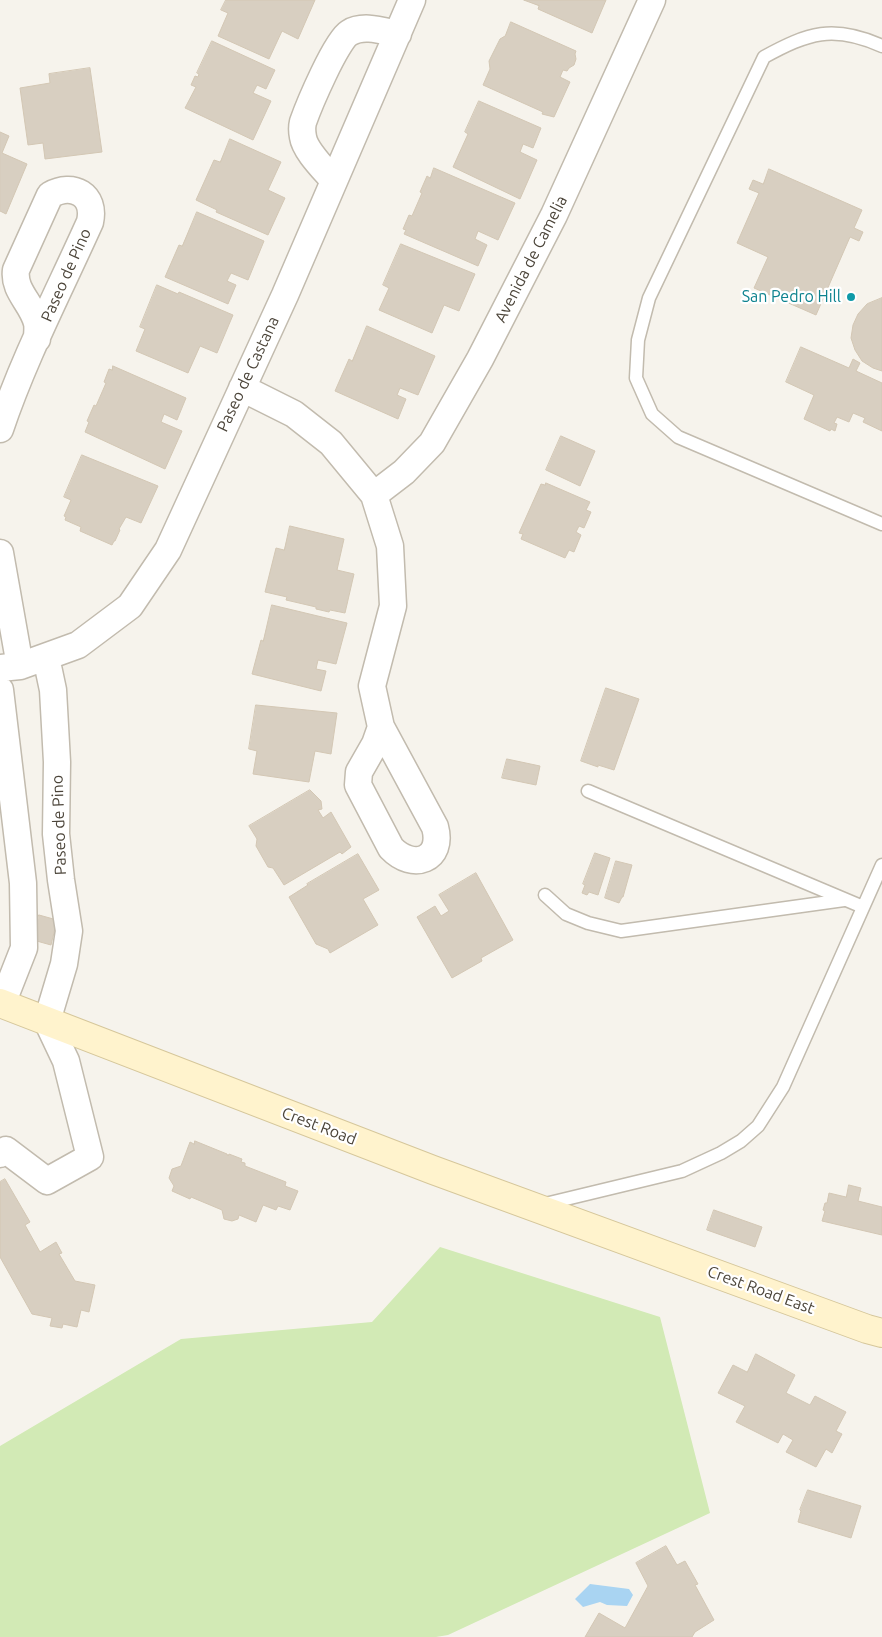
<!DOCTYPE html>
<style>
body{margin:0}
canvas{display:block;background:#f6f3ec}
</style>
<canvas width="882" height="1637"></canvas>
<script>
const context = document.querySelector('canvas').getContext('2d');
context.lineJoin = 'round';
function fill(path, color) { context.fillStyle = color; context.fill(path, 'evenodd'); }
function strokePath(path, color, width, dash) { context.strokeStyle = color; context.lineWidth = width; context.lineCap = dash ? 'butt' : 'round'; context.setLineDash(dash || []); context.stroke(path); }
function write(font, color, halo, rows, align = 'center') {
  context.font = font + ' Ubuntu,sans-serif'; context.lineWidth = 4.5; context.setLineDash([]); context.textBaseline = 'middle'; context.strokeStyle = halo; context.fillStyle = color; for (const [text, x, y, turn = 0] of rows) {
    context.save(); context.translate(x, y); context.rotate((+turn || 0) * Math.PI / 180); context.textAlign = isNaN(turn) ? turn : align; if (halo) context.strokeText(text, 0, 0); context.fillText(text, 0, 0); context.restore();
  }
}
const green = new Path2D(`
 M 440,1247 L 660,1317 L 710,1513 L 448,1635 L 436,1637 L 0,1637 L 0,1446 L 181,1339 L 372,1322 Z`);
const water = new Path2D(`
 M 590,1584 L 629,1589 L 633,1595 L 627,1606 L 607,1605 L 600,1602 L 583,1607 L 575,1599 Z`);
const building = new Path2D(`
 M 226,0 L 315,0 L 298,39 L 282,31 L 269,59 L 218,36 L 228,13 L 221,10 Z
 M 524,0 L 606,0 L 592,33 L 538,9 L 539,6 Z
 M 511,22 L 576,51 L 575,54 L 576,59 L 574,65 L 569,68 L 567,71 L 563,70 L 560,77 L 570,82 L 554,117 L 542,114 L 543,112 L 483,85 L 490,69 L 489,61 L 500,39 L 505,36 Z
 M 212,41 L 275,70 L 266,89 L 257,85 L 253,93 L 271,101 L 253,140 L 185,108 L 196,87 L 191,85 L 195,76 L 198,77 L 199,74 L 197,73 Z
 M 90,68 L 102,152 L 45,159 L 43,143 L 28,145 L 20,88 L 50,83 L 49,74 Z
 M 479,101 L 541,128 L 533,148 L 523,144 L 520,152 L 537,160 L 520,199 L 453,167 L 468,134 L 465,132 Z
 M 0,132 L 9,136 L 2,153 L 27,164 L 6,214 L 0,211 Z
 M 230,139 L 281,162 L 268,190 L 285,198 L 268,235 L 216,212 L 217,210 L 196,200 L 214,160 L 220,162 Z
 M 434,168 L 515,203 L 498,240 L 478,231 L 475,239 L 487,245 L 478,266 L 404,234 L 406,230 L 403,229 L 409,215 L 412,216 L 422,193 L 420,192 L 427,176 L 430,178 Z
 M 769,169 L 862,210 L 854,228 L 863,232 L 859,241 L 850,237 L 816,315 L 754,288 L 768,257 L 737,243 L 759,193 L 749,189 L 753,180 L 763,184 Z
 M 197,212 L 264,241 L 248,280 L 231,273 L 227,281 L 236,285 L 228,304 L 165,277 L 179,245 L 182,246 Z
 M 401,244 L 475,274 L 459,311 L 444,305 L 432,333 L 379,310 L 389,288 L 383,285 Z
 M 157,285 L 178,294 L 179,292 L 233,315 L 217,353 L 200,346 L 188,373 L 136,351 L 145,329 L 140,327 Z
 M 882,298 L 882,371 L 873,368 L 862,361 L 855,350 L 851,338 L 853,325 L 858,314 L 867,304 Z
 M 367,326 L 435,356 L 418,395 L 400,388 L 397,395 L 406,399 L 398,419 L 335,391 L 349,359 L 352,361 Z
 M 801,347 L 849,368 L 853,359 L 860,363 L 856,371 L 882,383 L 882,431 L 863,422 L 865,418 L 853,413 L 849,422 L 837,417 L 834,423 L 837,424 L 835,431 L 831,429 L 830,431 L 804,419 L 814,395 L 786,382 Z
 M 113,366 L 186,398 L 177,420 L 164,414 L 161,422 L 182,431 L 165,469 L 85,432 L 89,422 L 87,421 L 94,405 L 96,406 L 106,383 L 104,382 L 109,369 L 112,370 Z
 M 561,436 L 595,451 L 580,486 L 546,470 Z
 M 82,455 L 158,486 L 141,523 L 126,517 L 119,529 L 120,530 L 115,541 L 114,541 L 112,545 L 80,531 L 81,527 L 65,520 L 66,517 L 64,516 L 71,500 L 64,497 Z
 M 546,483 L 590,502 L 586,510 L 591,512 L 584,528 L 579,526 L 576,532 L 581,535 L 574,552 L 569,550 L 565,558 L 521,539 L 523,534 L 519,533 L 541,484 L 545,485 Z
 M 290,526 L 344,539 L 337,570 L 354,574 L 345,613 L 330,610 L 329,612 L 316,609 L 316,607 L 286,600 L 287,597 L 265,592 L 276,548 L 284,550 Z
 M 272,605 L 347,623 L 336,664 L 318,660 L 316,669 L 326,671 L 321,691 L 252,674 L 261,640 L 263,641 Z
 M 606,688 L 639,699 L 614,770 L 598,765 L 598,767 L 581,761 Z
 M 256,705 L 337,713 L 331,754 L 315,751 L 309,782 L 253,774 L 257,751 L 249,749 Z
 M 507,759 L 540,766 L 536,785 L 502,778 Z
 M 310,790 L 321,801 L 322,809 L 318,810 L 323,818 L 331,812 L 351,847 L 342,854 L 340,852 L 284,885 L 273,868 L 268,867 L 256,846 L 257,839 L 249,826 Z
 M 595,853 L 610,858 L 598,895 L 589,892 L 587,895 L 582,893 L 585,885 L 583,884 Z
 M 358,854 L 379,890 L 363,899 L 378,925 L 330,953 L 328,949 L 316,944 L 289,897 L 308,885 L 307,884 Z
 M 616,861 L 632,865 L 623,897 L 622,897 L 619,903 L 605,898 Z
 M 476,873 L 513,940 L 481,958 L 482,961 L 452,978 L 417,917 L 435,906 L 441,916 L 449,911 L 439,895 Z
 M 39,915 L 57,920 L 51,945 L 33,940 Z
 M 195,1141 L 227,1154 L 228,1156 L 229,1154 L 242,1159 L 241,1162 L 245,1163 L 245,1166 L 286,1182 L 285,1186 L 298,1191 L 290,1210 L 278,1206 L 276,1210 L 263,1205 L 256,1222 L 239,1215 L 238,1219 L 232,1221 L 224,1219 L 222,1210 L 191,1197 L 190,1199 L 172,1191 L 174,1186 L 169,1178 L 172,1169 L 181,1166 L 190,1142 L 194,1144 Z
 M 5,1179 L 30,1222 L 25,1225 L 40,1252 L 56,1242 L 62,1253 L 59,1254 L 75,1281 L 95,1285 L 89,1312 L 81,1310 L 77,1327 L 63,1324 L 62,1328 L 50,1326 L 52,1318 L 32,1314 L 0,1257 L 0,1182 Z
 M 849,1185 L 861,1188 L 858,1201 L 882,1207 L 882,1235 L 822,1221 L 825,1211 L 823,1210 L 825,1203 L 827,1203 L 829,1193 L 846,1197 Z
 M 714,1210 L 762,1227 L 755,1247 L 707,1230 Z
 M 756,1354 L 795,1375 L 786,1393 L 810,1405 L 815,1396 L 846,1412 L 836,1431 L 842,1434 L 832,1453 L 826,1449 L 816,1467 L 786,1452 L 793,1440 L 783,1434 L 778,1443 L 736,1422 L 745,1406 L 718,1393 L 733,1365 L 747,1372 Z
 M 808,1490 L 861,1506 L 851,1538 L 798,1522 L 801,1511 L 800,1510 Z
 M 666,1546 L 677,1565 L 685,1561 L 698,1584 L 695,1585 L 714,1620 L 695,1632 L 692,1637 L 585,1637 L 599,1613 L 625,1628 L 648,1586 L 636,1563 Z`);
const lane = new Path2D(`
 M 882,46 C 833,24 808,33 764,57 L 649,298 L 638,340 L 636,378 L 652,414 L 678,437 L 882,524
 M 588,791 L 863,907
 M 545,895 L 566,914 L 588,923 L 621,931 L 844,900
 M 541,1205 L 682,1171 L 721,1153 L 741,1141 L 758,1126 L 783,1087 L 882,865`);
const street = new Path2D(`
 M 334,181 C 325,170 305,151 303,137 C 302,132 302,126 303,122 C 309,105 336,41 349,33 C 363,24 383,31 398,34
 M 242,388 L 294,414 L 331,443 L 374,495 L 390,546 L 393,606 L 372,686 L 381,727 L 435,827 C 444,860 413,871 391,848 L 358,785 L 359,772 L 375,744 L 381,727
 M 0,429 C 24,358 59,291 90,222 C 96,195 73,182 50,195 L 16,270 C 13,291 32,303 37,323 C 38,328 37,334 37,339
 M 374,495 L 404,472 L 432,443 L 480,359 L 554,215 L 652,0
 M 0,553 L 20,666
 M 0,668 L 20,666 L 78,645 L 130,606 L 168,550 L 285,295 L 412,0
 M 0,690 L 23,883 L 24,948 L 2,1004
 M 0,1154 L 6,1150 L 47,1181 L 90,1157 L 66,1061 L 47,1021 L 64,964 L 69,931 L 61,880 L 56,834 L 57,762 L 53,690 L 46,657`);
const secondary = new Path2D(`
 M 0,1003 L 433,1170 L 867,1329 L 882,1333`);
const markers = [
 [851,297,5,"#0f9aa8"]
];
const streetNames = [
 ["Avenida de Camelia",531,259,-63],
 ["Paseo de Pino",66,275,-66],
 ["Paseo de Castana",248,374,-65],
 ["Paseo de Pino",59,825,-92],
 ["Crest Road",319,1126,21],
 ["Crest Road East",761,1290,20]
];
const cultureNames = [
 ["San Pedro Hill",841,297]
];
fill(green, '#d2eab5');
fill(water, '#a9d4f2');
fill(building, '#d8cfc1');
strokePath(building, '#d3c7b4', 1);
strokePath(lane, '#c2bbae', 15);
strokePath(street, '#c2bbae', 29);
strokePath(secondary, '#d6c79b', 30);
strokePath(lane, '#fff', 12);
strokePath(street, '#fff', 26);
strokePath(secondary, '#fff3cd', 28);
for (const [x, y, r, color] of markers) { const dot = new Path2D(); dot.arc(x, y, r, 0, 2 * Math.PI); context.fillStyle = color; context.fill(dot); strokePath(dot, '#fff', 2); }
write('16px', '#4b4439', '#fff', streetNames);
write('16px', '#0d838f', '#fff', cultureNames, 'right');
</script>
